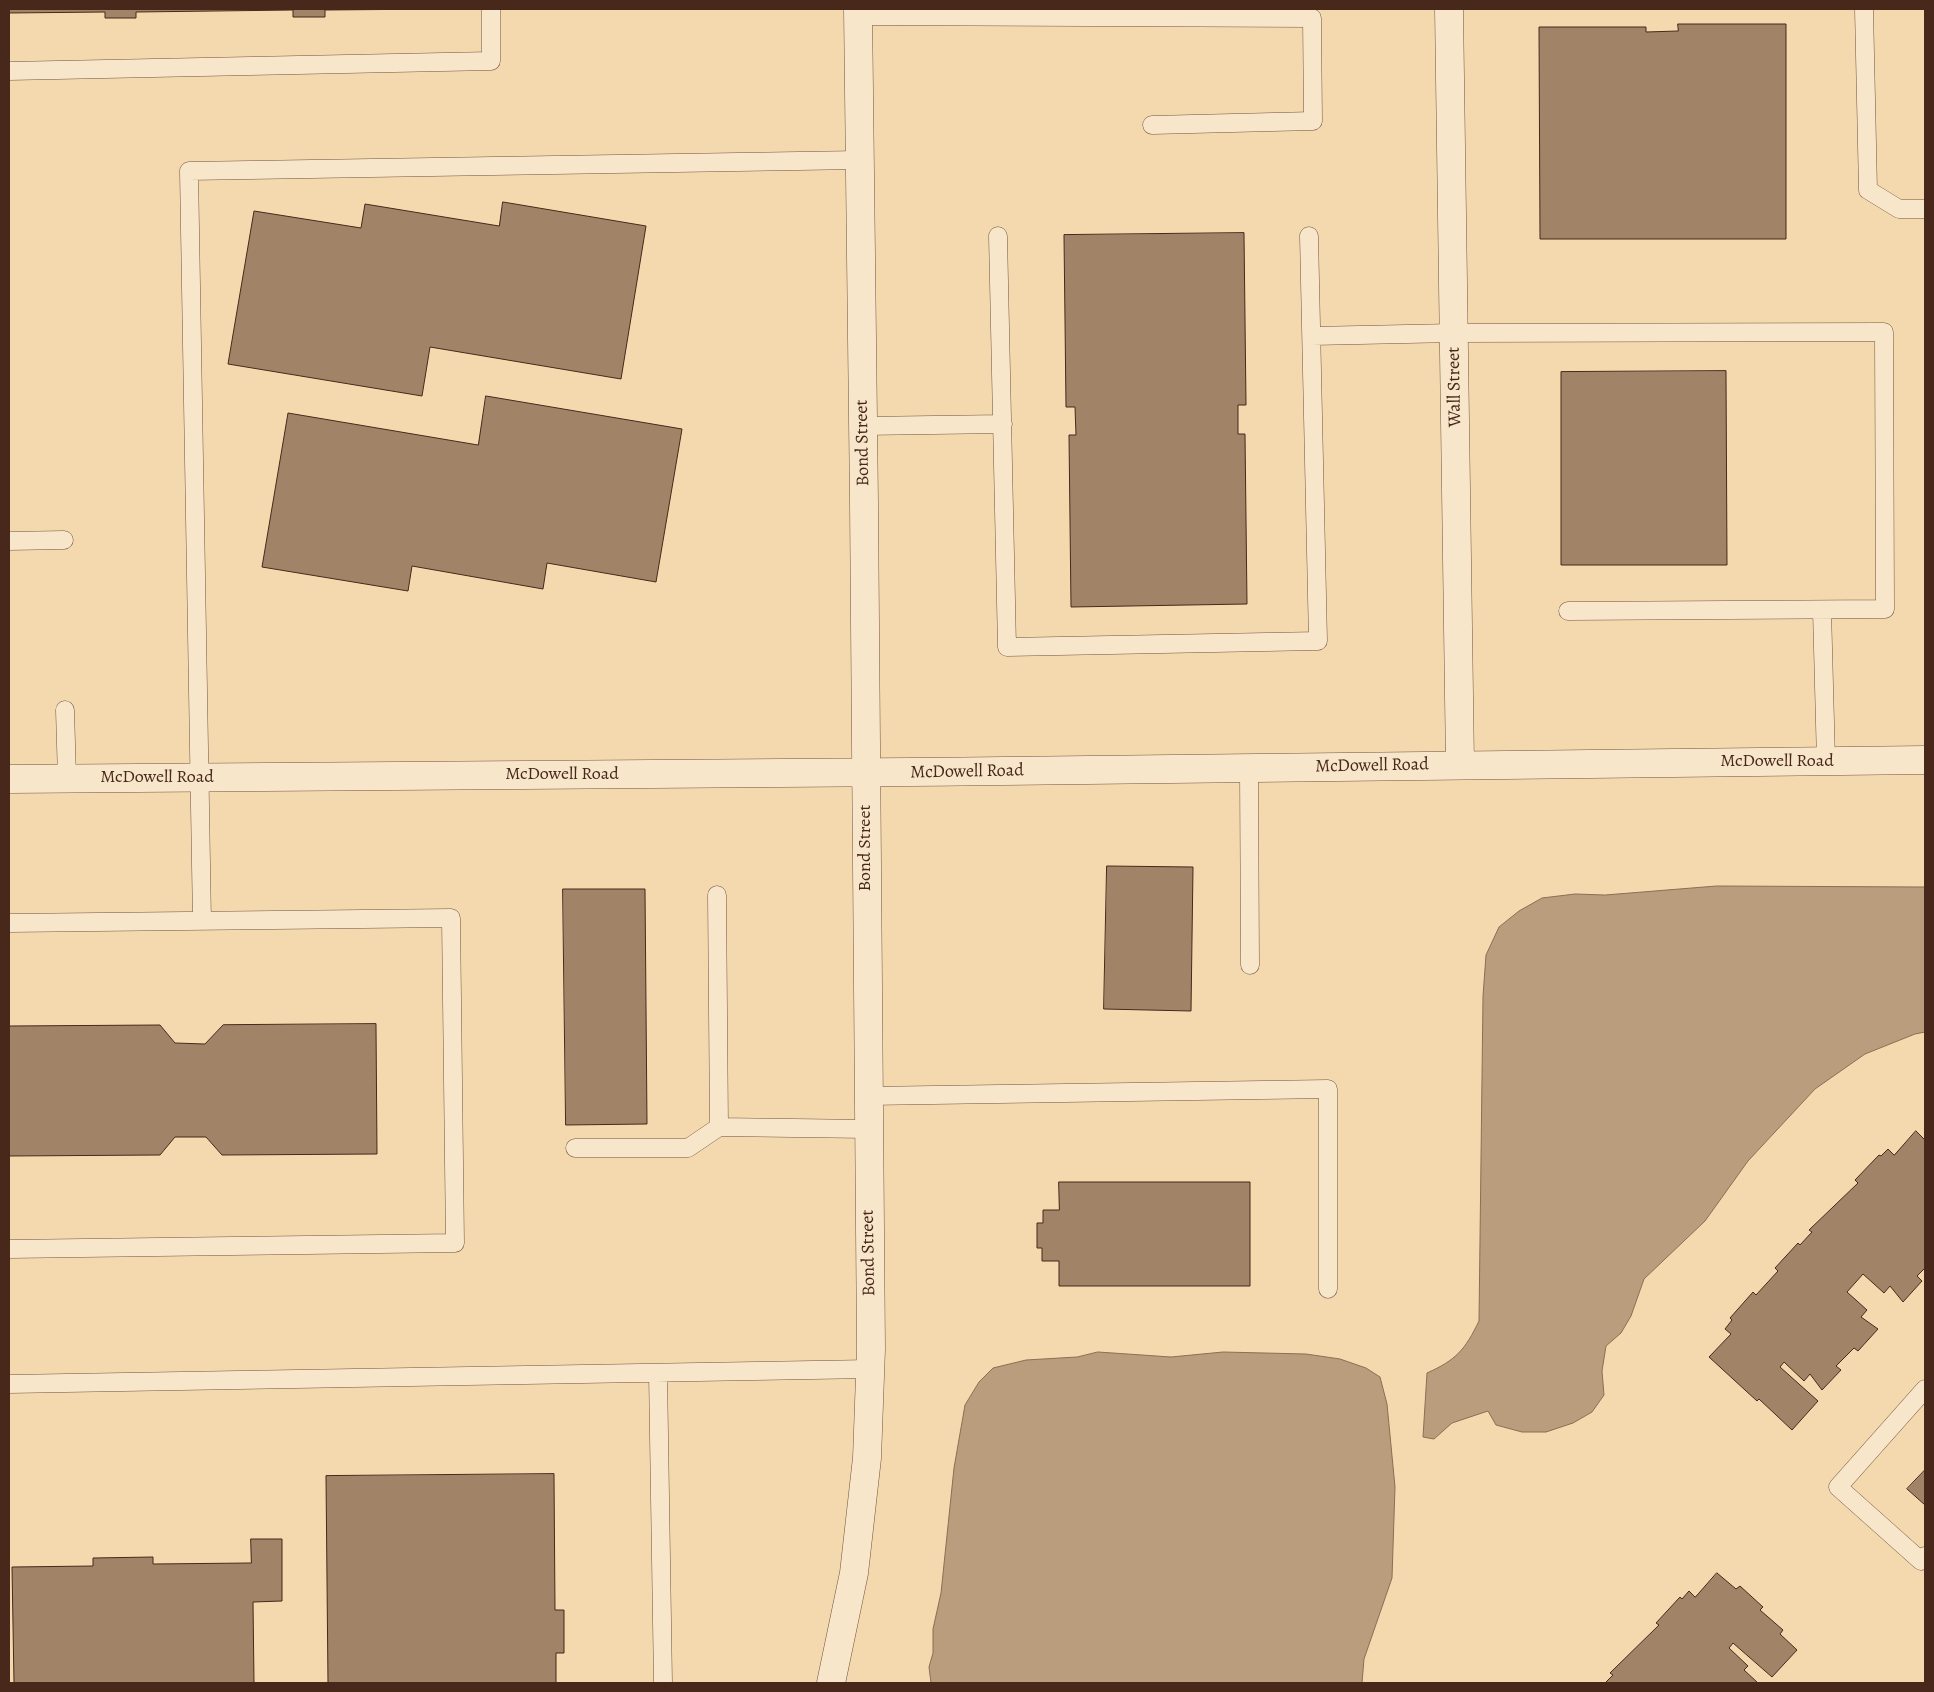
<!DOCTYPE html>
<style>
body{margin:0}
#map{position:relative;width:1934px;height:1692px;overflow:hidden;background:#f4d9ae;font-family:Alegreya,serif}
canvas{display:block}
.frame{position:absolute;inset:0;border:10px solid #47281b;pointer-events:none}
</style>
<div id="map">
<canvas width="1934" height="1692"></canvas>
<div class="frame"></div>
</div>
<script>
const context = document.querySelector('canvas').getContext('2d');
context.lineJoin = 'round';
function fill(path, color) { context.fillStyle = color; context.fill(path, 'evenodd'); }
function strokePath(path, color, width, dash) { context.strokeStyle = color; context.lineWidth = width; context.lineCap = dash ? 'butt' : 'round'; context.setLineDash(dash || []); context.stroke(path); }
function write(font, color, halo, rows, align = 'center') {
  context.font = font + ' Alegreya,serif'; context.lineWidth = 4.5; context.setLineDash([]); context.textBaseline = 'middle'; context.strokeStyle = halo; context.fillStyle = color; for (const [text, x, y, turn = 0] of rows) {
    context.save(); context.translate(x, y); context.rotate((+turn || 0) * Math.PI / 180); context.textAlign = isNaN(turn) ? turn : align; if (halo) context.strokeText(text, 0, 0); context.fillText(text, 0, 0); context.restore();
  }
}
const water = new Path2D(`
 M 1717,886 L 1925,887 L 1925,1032 L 1915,1034 L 1865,1054 L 1815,1089 L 1748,1161 L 1705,1221 L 1644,1279 L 1631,1316 L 1621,1333 L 1606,1346 L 1602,1371 L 1604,1395 L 1592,1412 L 1573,1423 L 1546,1432 L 1522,1432 L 1496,1425 L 1488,1411 L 1452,1423 L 1434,1439 L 1423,1437 L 1427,1373 C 1456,1360 1465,1350 1479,1321 L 1483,996 L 1486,955 L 1499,927 L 1519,911 L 1542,898 L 1575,894 L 1605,895 Z
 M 1098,1352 L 1171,1357 L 1223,1352 L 1306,1354 L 1340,1359 L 1366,1368 L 1380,1377 L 1387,1404 L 1395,1487 L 1392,1578 L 1364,1659 L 1362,1683 L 931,1683 L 929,1667 L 933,1653 L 933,1629 L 941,1593 L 954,1468 L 965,1405 L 979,1382 L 993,1368 L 1026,1360 L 1077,1357 Z`);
const building = new Path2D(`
 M 9,9 L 442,9 L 325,10 L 325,17 L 293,17 L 293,10 L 136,12 L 136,18 L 105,18 L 105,12 L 9,13 Z
 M 1678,24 L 1786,24 L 1786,239 L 1540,239 L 1539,27 L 1646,27 L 1646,32 L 1678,31 Z
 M 503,202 L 646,226 L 621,379 L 430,347 L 422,396 L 228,364 L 254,211 L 361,228 L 365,204 L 499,226 Z
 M 1244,233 L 1246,405 L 1238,405 L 1238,434 L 1245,434 L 1247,604 L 1071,607 L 1069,435 L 1076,435 L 1075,407 L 1066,407 L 1064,235 Z
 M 1726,371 L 1727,565 L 1561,565 L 1561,372 Z
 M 486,396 L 682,429 L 656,582 L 547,563 L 543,589 L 412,566 L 408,591 L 262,567 L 288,413 L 478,445 Z
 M 1107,866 L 1193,867 L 1191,1011 L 1104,1009 Z
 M 563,889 L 645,889 L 647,1124 L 566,1125 Z
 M 376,1024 L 377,1154 L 222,1155 L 206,1137 L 175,1137 L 160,1155 L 9,1156 L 9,1026 L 160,1025 L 175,1043 L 205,1044 L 223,1025 Z
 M 1916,1131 L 1925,1140 L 1925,1268 L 1917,1276 L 1922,1281 L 1903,1302 L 1890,1286 L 1884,1293 L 1863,1274 L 1847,1292 L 1867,1310 L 1861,1317 L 1878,1329 L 1858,1351 L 1854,1348 L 1836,1366 L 1841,1370 L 1822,1390 L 1810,1374 L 1804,1381 L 1784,1362 L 1780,1367 L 1818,1401 L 1792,1430 L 1759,1399 L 1757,1401 L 1709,1357 L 1731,1334 L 1725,1329 L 1732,1320 L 1730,1318 L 1753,1292 L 1756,1295 L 1778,1271 L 1775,1268 L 1798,1243 L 1800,1245 L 1812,1232 L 1809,1230 L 1858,1183 L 1855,1180 L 1879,1155 L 1881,1156 L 1888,1149 L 1894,1155 Z
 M 1059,1182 L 1250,1182 L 1250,1286 L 1059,1286 L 1059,1261 L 1042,1261 L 1042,1248 L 1037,1248 L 1037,1223 L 1043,1223 L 1043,1210 L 1059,1210 Z
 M 1925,1470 L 1925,1505 L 1907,1489 Z
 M 554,1474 L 555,1610 L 564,1610 L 564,1653 L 556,1653 L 556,1683 L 328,1683 L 326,1476 Z
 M 251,1539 L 282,1539 L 282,1601 L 253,1602 L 254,1683 L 14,1683 L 12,1567 L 93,1566 L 93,1558 L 153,1557 L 153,1564 L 251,1563 Z
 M 1717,1573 L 1736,1589 L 1740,1586 L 1763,1607 L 1760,1610 L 1783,1630 L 1780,1634 L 1797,1650 L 1772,1677 L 1733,1643 L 1729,1648 L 1748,1666 L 1744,1670 L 1758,1683 L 1605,1683 L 1613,1675 L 1610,1673 L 1659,1625 L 1656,1623 L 1680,1597 L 1682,1599 L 1689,1591 L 1695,1597 Z`);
const lane = new Path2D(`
 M 1864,9 L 1868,190 L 1899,209 L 1925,209
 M 858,16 L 1312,18 L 1313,121 L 1152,125
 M 9,71 L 491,61 L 491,9
 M 998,236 L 1007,647 L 1318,641 L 1309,236
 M 1312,336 L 1454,333 L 1884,332 L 1885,609 L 1568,611
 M 863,426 L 1003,424
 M 9,541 L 64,540
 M 1822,610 L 1826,761
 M 65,710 L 67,778
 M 1249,769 L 1250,965
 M 717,895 L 719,1127 L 868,1129
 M 202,921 L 189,171 L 859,160
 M 9,923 L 451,918 L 455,1243 L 9,1249
 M 868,1096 L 1328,1089 L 1328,1289
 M 575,1148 L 688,1148 L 719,1127
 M 658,1373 L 663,1683
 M 9,1384 L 870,1369
 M 1925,1389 L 1838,1487 L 1921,1561 L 1925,1556`);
const street = new Path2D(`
 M 1449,9 L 1460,764
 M 9,779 C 648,776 1286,768 1925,760
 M 831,1683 L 854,1573 L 867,1458 L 871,1349 L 864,503 L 858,9`);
const streetNames = [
 ["Wall Street",1455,387,-91],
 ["Bond Street",863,443,-91],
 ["McDowell Road",1777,762],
 ["McDowell Road",1372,766,-1],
 ["McDowell Road",967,772,-1],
 ["McDowell Road",562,775],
 ["McDowell Road",157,778],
 ["Bond Street",866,848,-90],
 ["Bond Street",869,1253,-91]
];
fill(water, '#b99d7c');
strokePath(water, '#8b6e55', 1);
fill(building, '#a18467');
strokePath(building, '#47281b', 1);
strokePath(lane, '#725440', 19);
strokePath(street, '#725440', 29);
strokePath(lane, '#f8e6ca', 18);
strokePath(street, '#f8e6ca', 28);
write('18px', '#47281b', '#f8e6ca', streetNames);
</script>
